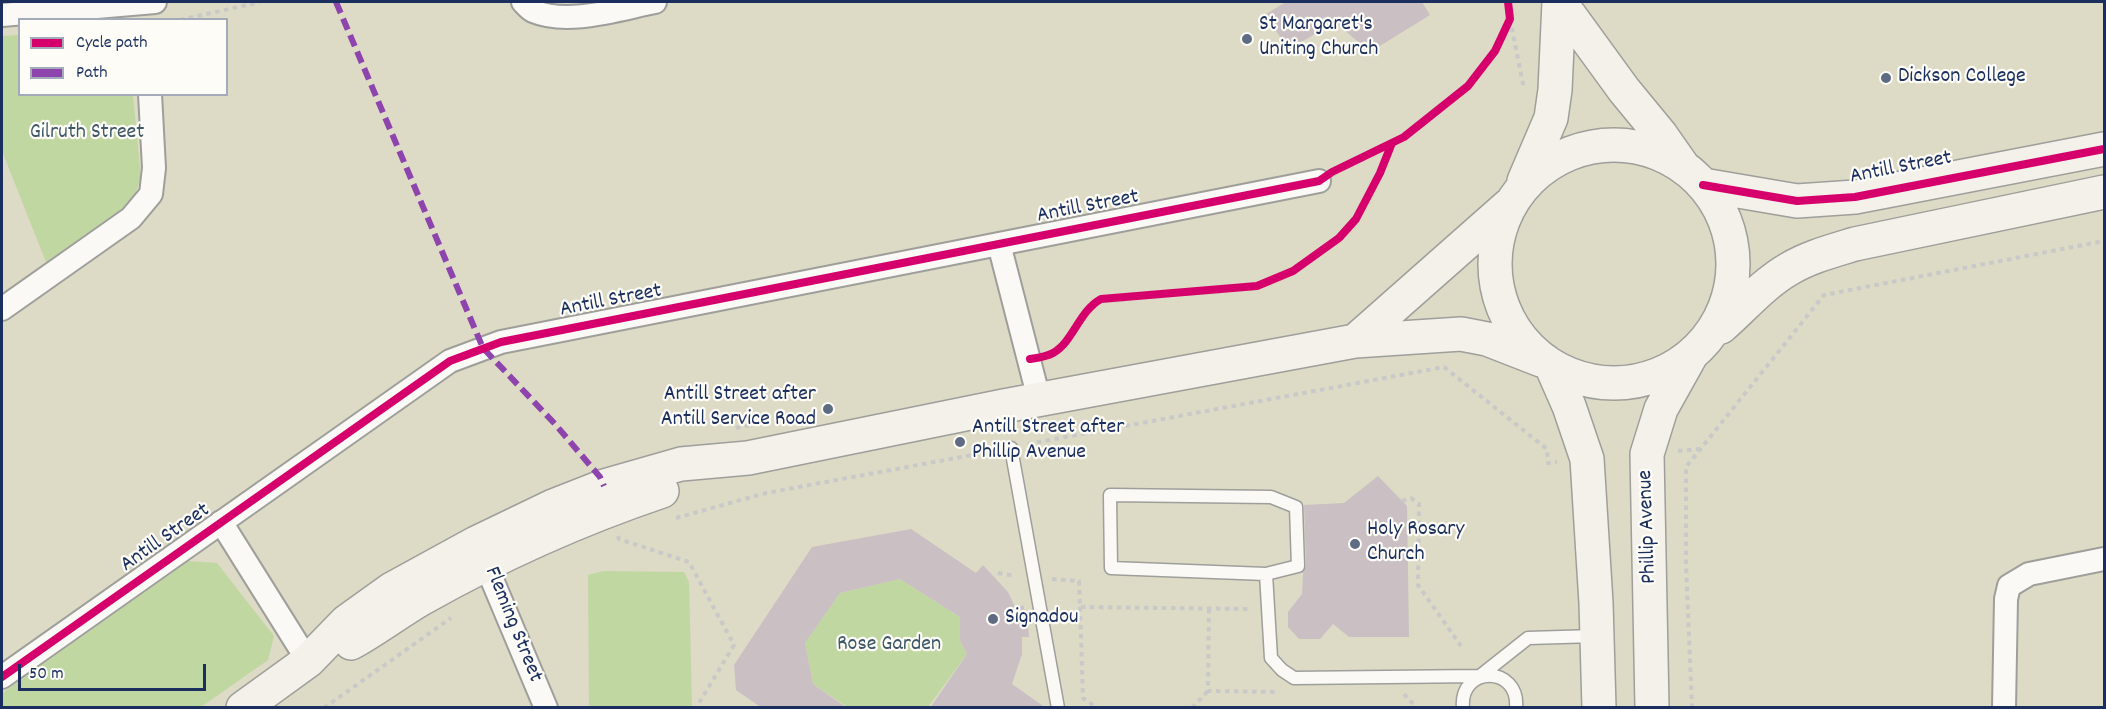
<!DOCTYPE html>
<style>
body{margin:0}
#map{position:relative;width:2106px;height:709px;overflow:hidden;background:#dddac6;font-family:Dekko,sans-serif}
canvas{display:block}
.frame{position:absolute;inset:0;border:3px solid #1b2f5e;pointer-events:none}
.legend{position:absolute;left:18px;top:18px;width:210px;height:78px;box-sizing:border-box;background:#fdfcf7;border:2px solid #a3aaba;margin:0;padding:8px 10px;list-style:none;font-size:18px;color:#1b2f5e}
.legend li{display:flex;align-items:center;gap:12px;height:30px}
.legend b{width:30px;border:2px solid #a3aaba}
.scale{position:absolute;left:18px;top:664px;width:188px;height:27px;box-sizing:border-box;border:3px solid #1b2f5e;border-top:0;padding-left:8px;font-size:18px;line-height:21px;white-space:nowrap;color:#1b2f5e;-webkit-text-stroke:4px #fdfcf7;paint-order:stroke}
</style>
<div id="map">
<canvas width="2106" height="709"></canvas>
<div class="frame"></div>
<ul class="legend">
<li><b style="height:8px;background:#d6006c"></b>Cycle path</li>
<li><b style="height:8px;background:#8e44ad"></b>Path</li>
</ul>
<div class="scale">50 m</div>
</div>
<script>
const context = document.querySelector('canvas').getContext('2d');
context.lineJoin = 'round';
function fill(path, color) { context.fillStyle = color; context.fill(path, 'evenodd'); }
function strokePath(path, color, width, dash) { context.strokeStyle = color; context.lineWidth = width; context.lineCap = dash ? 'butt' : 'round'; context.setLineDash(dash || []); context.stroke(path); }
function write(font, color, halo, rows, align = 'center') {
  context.font = font + ' Dekko,sans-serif'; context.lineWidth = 4.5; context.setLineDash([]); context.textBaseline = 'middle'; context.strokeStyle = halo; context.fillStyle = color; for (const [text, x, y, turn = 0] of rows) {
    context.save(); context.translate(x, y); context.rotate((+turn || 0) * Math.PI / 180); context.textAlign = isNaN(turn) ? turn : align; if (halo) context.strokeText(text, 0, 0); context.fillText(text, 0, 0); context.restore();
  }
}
const green = new Path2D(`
 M 19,35 L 20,94 L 133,95 L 141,178 L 135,194 L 123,208 L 46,262 L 2,151 L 2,36 Z
 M 189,561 L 217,563 L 274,636 L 268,660 L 201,707 L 2,707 L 2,693 Z
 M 603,571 L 684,572 L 689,582 L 692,707 L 589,707 L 588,575 Z
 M 900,579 L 960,617 L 960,641 L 967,654 L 928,707 L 847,707 L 813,684 L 805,643 L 840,593 Z`);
const building = new Path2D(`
 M 1286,2 L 1422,2 L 1430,15 L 1370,52 L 1335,22 L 1288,50 L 1266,14 Z
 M 1378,476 L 1407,506 L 1409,637 L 1349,637 L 1333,624 L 1320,639 L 1299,639 L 1288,627 L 1288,612 L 1302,594 L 1303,573 L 1306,566 L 1304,505 L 1344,503 Z
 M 911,529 L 976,573 L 983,565 L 1008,592 L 1016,609 L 1023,605 L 1028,623 L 1029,637 L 1022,637 L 1022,654 L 1012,684 L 1046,708 L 930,708 L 967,654 L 960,641 L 960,617 L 900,579 L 840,593 L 805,643 L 813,684 L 847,708 L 762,708 L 736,690 L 734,665 L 812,547 Z`);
const path = new Path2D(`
 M 1510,19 L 1524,89
 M 180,20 L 260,2
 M 736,428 L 756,424
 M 1028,444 L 1444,367 L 1547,449 L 1548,463 L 1557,462
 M 1678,451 L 1699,449
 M 1402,501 L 1411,498 L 1419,504 L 1418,585 L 1461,646
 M 676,518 L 766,493 L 994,451
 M 618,536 L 619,539 L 689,562 L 734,645 L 696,708
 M 998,573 L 1015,576
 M 1052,579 L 1079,581 L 1080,607 L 1251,609
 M 1080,607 L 1083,698 L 1097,708
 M 1209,609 L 1208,691 L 1279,692
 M 1404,694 L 1417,708
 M 324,708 L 451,618
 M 1192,708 L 1208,691
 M 1692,708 L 1686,564 L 1686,467 L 1824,295 L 2104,241`);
const lane = new Path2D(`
 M 1011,448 L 1058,708
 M 1266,574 L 1111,568 L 1110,495 L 1271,497 L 1296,507 L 1298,566 L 1266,574 L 1271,658 L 1282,670 L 1294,678 L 1480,676 L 1528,638 L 1595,636
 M 1463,708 C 1459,665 1520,665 1516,708`);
const street = new Path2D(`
 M 523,2 C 526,5 529,9 533,11 C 568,26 619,9 655,2
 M 2,15 L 155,2
 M 999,244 L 1039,399
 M 2,309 L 131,218 L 151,194 L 154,168 L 150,94
 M 221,522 L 308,661
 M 480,551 L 546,708
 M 2,677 L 450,361 L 501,342 L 1319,181
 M 2004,708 L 2006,599 L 2009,586 L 2029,574 L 2104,559`);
const secondary = new Path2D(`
 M 1560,2 L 1624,90 L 1661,135 L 1682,165
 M1495 264a119 119 0 1 1 238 0a119 119 0 1 1-238 0Z
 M 1524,181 L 1551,118 L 1555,90 L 1559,2
 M 1703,185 L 1797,201 L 1855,197 L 2104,149
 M 1721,327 C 1743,308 1763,284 1789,269 C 1809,257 1832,251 1855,244 L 2104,192
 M 1355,341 L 1509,205
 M 1551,365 L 1569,406 L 1587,459 L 1596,603 L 1599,708
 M 351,643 C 375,630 397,613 421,599 C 497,556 579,519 662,491
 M 243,708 L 308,661 L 346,622 L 392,589 L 476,543 L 553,506 L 604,486 L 681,464 L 748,458 L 1004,406 L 1355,341 L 1461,334 L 1487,339 L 1541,360
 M 1652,708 L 1647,454 L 1661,409 L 1690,357`);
const quiet = new Path2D(`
 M 336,2 L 483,348 L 555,424 L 600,477 L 604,486`);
const cycleway = new Path2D(`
 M 1703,185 L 1797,201 L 1855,197 L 2104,149
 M 1030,359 C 1037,358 1046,357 1053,353 C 1073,342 1079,311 1101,299 L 1257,286 L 1293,271 L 1339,238 L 1356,219 L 1380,173 L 1392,143
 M 2,677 L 450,361 L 501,342 L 1319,181 L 1332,172 L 1404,137 L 1468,86 L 1495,51 L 1510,19 L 1508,2`);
const markers = [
 [1247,39,6,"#5f6b82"],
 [1886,78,6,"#5f6b82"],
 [828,409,6,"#5f6b82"],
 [960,442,6,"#5f6b82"],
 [1355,544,6,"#5f6b82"],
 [993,619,6,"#5f6b82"]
];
const poiNames = [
 ["St Margaret's",1259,26],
 ["Uniting Church",1259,51],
 ["Dickson College",1898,78],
 ["Antill Street after",816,396,"right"],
 ["Antill Service Road",816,421,"right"],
 ["Antill Street after",972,429],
 ["Phillip Avenue",972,454],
 ["Holy Rosary",1367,531],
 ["Church",1367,556],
 ["Signadou",1005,619]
];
const parkNames = [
 ["Gilruth Street",87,134],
 ["Rose Garden",889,646]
];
const streetNames = [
 ["Antill Street",1901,169,-11],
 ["Antill Street",1088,208,-11],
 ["Antill Street",611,302,-11],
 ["Phillip Avenue",1649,527,-92],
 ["Antill Street",166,539,-35],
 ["Fleming Street",512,625,68]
];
fill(green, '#c0d7a1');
fill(building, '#cabfc3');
strokePath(lane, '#9e9f9a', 15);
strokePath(street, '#9e9f9a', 26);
strokePath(secondary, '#9e9f9a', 36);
strokePath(path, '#c8c9c8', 4, [4.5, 4.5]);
strokePath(lane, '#faf9f6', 12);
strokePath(street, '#faf9f6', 22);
strokePath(secondary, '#f4f1eb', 33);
strokePath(quiet, '#8e44ad', 6, [12, 6]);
strokePath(cycleway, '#d6006c', 8);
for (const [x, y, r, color] of markers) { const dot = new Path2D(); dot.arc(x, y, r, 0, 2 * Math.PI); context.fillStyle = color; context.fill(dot); strokePath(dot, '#fdfcf7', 2); }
write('22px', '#1b2f5e', '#fdfcf7', poiNames, 'left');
write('22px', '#3e5867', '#fdfcf7', parkNames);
write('22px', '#1b2f5e', '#fdfcf7', streetNames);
</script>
